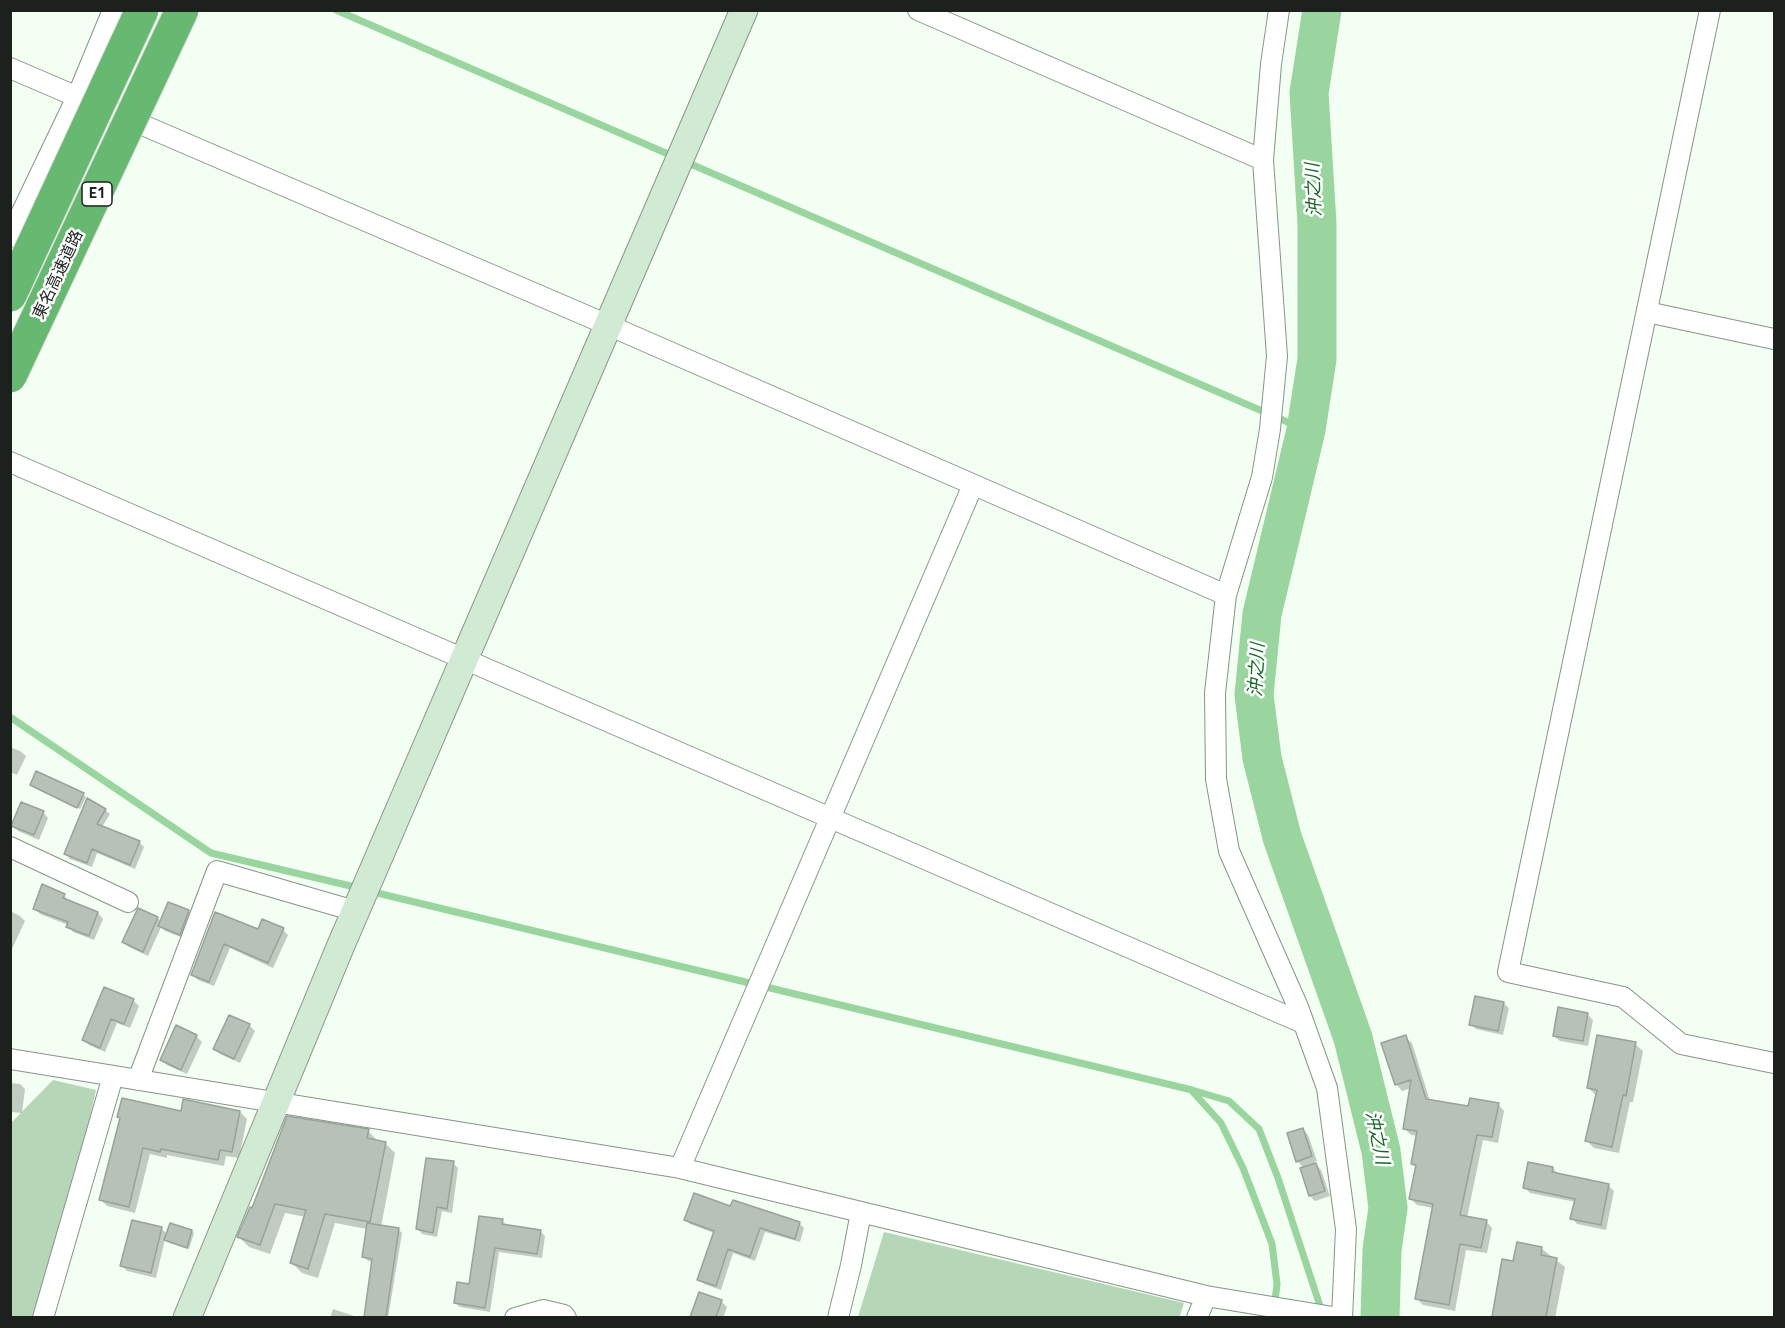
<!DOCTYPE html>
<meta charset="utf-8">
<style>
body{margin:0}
#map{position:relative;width:1785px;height:1328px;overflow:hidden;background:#f2fff2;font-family:"Titillium Web",sans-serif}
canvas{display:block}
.frame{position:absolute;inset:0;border:12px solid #1c211d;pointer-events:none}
</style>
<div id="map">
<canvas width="1785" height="1328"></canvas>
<div class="frame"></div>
</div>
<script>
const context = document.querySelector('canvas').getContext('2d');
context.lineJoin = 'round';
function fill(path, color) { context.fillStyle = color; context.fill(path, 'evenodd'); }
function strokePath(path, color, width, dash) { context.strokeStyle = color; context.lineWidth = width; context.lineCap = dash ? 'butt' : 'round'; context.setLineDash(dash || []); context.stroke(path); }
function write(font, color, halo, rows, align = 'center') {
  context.font = font + ' "Titillium Web","Noto Sans JP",sans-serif'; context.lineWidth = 5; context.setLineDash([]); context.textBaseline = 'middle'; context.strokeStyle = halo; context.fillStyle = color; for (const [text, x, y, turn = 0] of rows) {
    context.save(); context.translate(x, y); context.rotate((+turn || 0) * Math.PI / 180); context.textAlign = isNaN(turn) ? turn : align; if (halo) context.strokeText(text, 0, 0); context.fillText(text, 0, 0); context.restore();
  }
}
const green = new Path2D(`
 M 53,1080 L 96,1090 L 45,1317 L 11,1317 L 10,1124 Z
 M 884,1232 L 1184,1303 L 1179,1318 L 858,1317 Z`);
const shadow = new Path2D(`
 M 10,747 L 20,751 L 26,756 L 17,775 L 10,772 Z
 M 37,773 L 83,794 L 86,797 L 80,809 L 34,787 L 32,785 Z
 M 105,810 L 110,814 L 102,827 L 139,842 L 144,847 L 135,869 L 97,853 L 92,867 L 70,859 L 66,854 Z
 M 43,812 L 48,818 L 39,840 L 18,831 L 13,826 Z
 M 64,895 L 69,902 L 98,913 L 103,919 L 94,940 L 73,932 L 68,925 L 40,914 L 34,908 Z
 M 169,904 L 189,911 L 194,917 L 186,939 L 165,931 L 161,927 L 148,956 L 129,947 L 123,942 L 139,910 L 158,918 L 161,922 Z
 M 10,911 L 20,916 L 25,921 L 10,953 Z
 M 215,913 L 259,930 L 283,930 L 288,935 L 273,968 L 230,948 L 214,986 L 198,980 L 192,974 Z
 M 133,1000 L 139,1006 L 130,1028 L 117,1023 L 105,1052 L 89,1045 L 84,1040 Z
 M 1503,1003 L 1509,1008 L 1503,1035 L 1476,1029 L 1470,1024 Z
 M 1587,1014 L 1593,1020 L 1588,1046 L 1560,1041 L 1554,1036 Z
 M 249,1025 L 255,1031 L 240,1063 L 220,1054 L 215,1049 Z
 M 196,1036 L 202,1042 L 187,1074 L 167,1065 L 162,1060 Z
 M 1405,1037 L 1412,1043 L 1430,1101 L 1469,1108 L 1498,1104 L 1504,1111 L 1498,1143 L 1483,1140 L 1467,1218 L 1486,1221 L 1492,1228 L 1487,1253 L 1466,1250 L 1455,1311 L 1423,1305 L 1416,1298 L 1433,1208 L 1417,1205 L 1411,1199 L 1417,1168 L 1412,1164 L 1418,1136 L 1411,1135 L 1404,1128 L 1411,1088 L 1402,1091 L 1396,1084 Z
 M 1635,1044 L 1643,1051 L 1633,1102 L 1630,1102 L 1619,1153 L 1594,1148 L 1587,1141 L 1596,1095 L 1588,1088 Z
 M 10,1083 L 20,1084 L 25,1089 L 22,1113 L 10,1112 Z
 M 240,1112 L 247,1119 L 239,1158 L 226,1156 L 224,1166 L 167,1155 L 167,1158 L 150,1154 L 135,1213 L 107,1206 L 100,1199 L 121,1119 L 182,1113 Z
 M 1303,1129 L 1308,1135 L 1317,1161 L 1314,1162 L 1321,1170 L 1330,1196 L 1315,1201 L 1310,1196 L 1304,1168 L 1297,1161 Z
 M 368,1131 L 379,1142 L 385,1143 L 395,1153 L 381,1227 L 398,1229 L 402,1233 L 388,1318 L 365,1318 L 373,1262 L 368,1261 L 364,1257 L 367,1229 L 335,1223 L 318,1278 L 302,1273 L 292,1263 L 306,1217 L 285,1213 L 270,1254 L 249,1247 L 239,1237 L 251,1209 Z
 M 453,1163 L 458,1168 L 452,1213 L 442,1211 L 437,1237 L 422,1234 L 418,1229 Z
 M 1553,1168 L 1558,1174 L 1608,1185 L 1614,1191 L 1606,1230 L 1577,1224 L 1572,1218 L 1576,1202 L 1530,1193 L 1524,1187 Z
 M 731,1208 L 799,1223 L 804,1228 L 800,1242 L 765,1232 L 755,1261 L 733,1253 L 721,1290 L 704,1284 L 699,1279 L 714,1233 L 690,1224 L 685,1219 Z
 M 502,1221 L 508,1226 L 540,1231 L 545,1236 L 542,1258 L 499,1252 L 490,1312 L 460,1307 L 455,1303 L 470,1285 Z
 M 161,1228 L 168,1235 L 192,1231 L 194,1233 L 189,1249 L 168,1242 L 165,1239 L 156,1278 L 127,1271 L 122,1266 Z
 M 1542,1249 L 1565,1267 L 1555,1318 L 1493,1318 L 1504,1261 L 1514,1263 Z
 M 700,1294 L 721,1301 L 727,1307 L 723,1318 L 692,1318 Z
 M 333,1309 L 360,1318 L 330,1318 Z`);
const stream = new Path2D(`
 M 336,10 L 675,157
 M 686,162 L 1306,430
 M 10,717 L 211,853 L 359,888
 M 369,891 L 1192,1090 L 1229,1101 L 1259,1129 L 1278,1178 L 1322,1312
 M 1193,1092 L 1221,1123 L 1243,1168 L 1272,1244 L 1277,1284 L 1273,1318`);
const river = new Path2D(`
 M 1322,10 L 1309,93 L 1317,224 L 1317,359 L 1306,430 L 1262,614 L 1254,695 L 1262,758 L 1282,837 L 1353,1038 L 1381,1151 L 1388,1208 L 1382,1250 L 1380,1318`);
const building = new Path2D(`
 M 36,771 L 84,793 L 77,808 L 30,785 Z
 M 87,798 L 106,809 L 97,824 L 140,841 L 130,865 L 92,849 L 87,863 L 64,854 Z
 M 21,802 L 44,811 L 34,835 L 11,826 Z
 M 42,884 L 65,894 L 63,898 L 98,912 L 89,936 L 66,927 L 68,922 L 33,909 Z
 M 168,902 L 189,910 L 180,935 L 158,926 Z
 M 138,908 L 158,917 L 143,952 L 122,942 Z
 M 215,912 L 258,929 L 262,919 L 284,928 L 268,963 L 224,944 L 209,982 L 191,975 Z
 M 104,987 L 134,999 L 124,1024 L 111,1019 L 100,1048 L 82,1040 Z
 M 1475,996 L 1504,1002 L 1498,1031 L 1469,1025 Z
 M 1558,1007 L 1588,1013 L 1583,1041 L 1553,1036 Z
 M 229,1015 L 250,1024 L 234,1059 L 213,1049 Z
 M 176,1025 L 197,1035 L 181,1070 L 160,1060 Z
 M 1406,1035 L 1426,1099 L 1468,1106 L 1470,1098 L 1499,1103 L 1492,1137 L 1477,1135 L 1460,1215 L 1487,1220 L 1481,1248 L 1460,1244 L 1449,1305 L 1415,1299 L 1433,1204 L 1409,1199 L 1416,1165 L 1411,1164 L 1417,1131 L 1403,1129 L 1411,1080 L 1395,1085 L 1381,1043 Z
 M 1597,1035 L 1636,1042 L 1626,1096 L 1623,1095 L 1612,1147 L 1585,1141 L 1597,1090 L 1587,1088 Z
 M 122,1098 L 181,1111 L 183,1099 L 240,1111 L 232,1152 L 220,1150 L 218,1160 L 161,1149 L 160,1152 L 143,1148 L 129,1207 L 99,1200 L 120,1118 L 117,1117 Z
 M 287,1116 L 369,1129 L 367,1138 L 386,1142 L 370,1222 L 325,1214 L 308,1269 L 290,1263 L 306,1210 L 275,1204 L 260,1245 L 237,1237 L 250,1207 L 252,1208 Z
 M 1303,1128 L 1312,1156 L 1296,1162 L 1287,1133 Z
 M 426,1158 L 454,1161 L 447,1209 L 437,1207 L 433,1233 L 416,1229 Z
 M 1528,1162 L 1553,1167 L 1552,1172 L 1609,1184 L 1601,1225 L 1570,1219 L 1575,1199 L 1523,1188 Z
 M 1316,1163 L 1325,1191 L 1309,1196 L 1300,1168 Z
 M 694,1193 L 730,1206 L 733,1200 L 800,1222 L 795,1239 L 760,1228 L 750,1257 L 728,1249 L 716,1286 L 697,1280 L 714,1231 L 684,1220 Z
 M 479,1216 L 503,1219 L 502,1224 L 541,1230 L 537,1254 L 495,1248 L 485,1308 L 454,1303 L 457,1282 L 469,1284 Z
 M 132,1220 L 162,1227 L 151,1273 L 120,1266 Z
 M 170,1223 L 192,1230 L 187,1248 L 164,1240 Z
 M 367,1223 L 399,1228 L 386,1317 L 364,1317 L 372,1259 L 362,1257 Z
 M 1517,1242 L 1542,1247 L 1541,1255 L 1557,1258 L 1546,1317 L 1492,1317 L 1502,1259 L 1513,1261 Z
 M 699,1292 L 722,1300 L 716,1317 L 690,1317 Z`);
const street = new Path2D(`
 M 918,10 L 1263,160
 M 1279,10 L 1271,64 L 1263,160 L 1277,356 L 1270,429 L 1262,477 L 1226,595 L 1215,693 L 1216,779 L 1229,851 L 1298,1007 L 1327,1088 L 1346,1229 L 1342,1318
 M 1710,10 L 1508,972 L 1623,997 L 1681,1044 L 1774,1063
 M 10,68 L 608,325 L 1226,595
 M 10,237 L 77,97 L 113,10
 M 1647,312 L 1774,339
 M 10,462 L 1303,1023
 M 10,847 L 128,902
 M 10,1059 L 680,1168 L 1206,1296 L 1339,1318
 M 138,1080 L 217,871 L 355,911
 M 680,1168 L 973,485
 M 43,1318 L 113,1076
 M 515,1318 L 543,1310 L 564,1315 L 566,1318
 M 838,1318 L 851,1265 L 861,1212
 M 1197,1318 L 1206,1296`);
const secondary = new Path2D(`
 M 187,1318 L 341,945 L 744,10`);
const highwayBridge = new Path2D(`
 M 10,295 L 142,10
 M 10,376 L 182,10`);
const shields = [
 [97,194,30]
];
const shieldNames = [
 ["E1",97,194]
];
const streetNames = [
 ["東名高速道路",59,275,-65]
];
const waterNames = [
 ["沖之川",1315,190,-93],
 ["沖之川",1258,670,-87],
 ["沖之川",1376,1138,78]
];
fill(green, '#b5d7b7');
fill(shadow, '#0003');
strokePath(stream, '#9ad49f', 7);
strokePath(river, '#9ad49f', 39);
fill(building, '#b6c2b7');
strokePath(building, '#97a398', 1.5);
strokePath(street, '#889489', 22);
strokePath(secondary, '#889489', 29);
strokePath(street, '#fff', 20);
strokePath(secondary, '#d1ead4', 27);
strokePath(highwayBridge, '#dfe0df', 35, []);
strokePath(highwayBridge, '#67b971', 33);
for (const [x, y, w] of shields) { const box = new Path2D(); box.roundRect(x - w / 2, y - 12, w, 24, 4.5); context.fillStyle = '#fff'; context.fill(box); strokePath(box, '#1c211d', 1.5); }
write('bold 15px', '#1c211d', null, shieldNames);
write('16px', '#1c211d', '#fff', streetNames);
write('italic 18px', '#176929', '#fff', waterNames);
</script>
